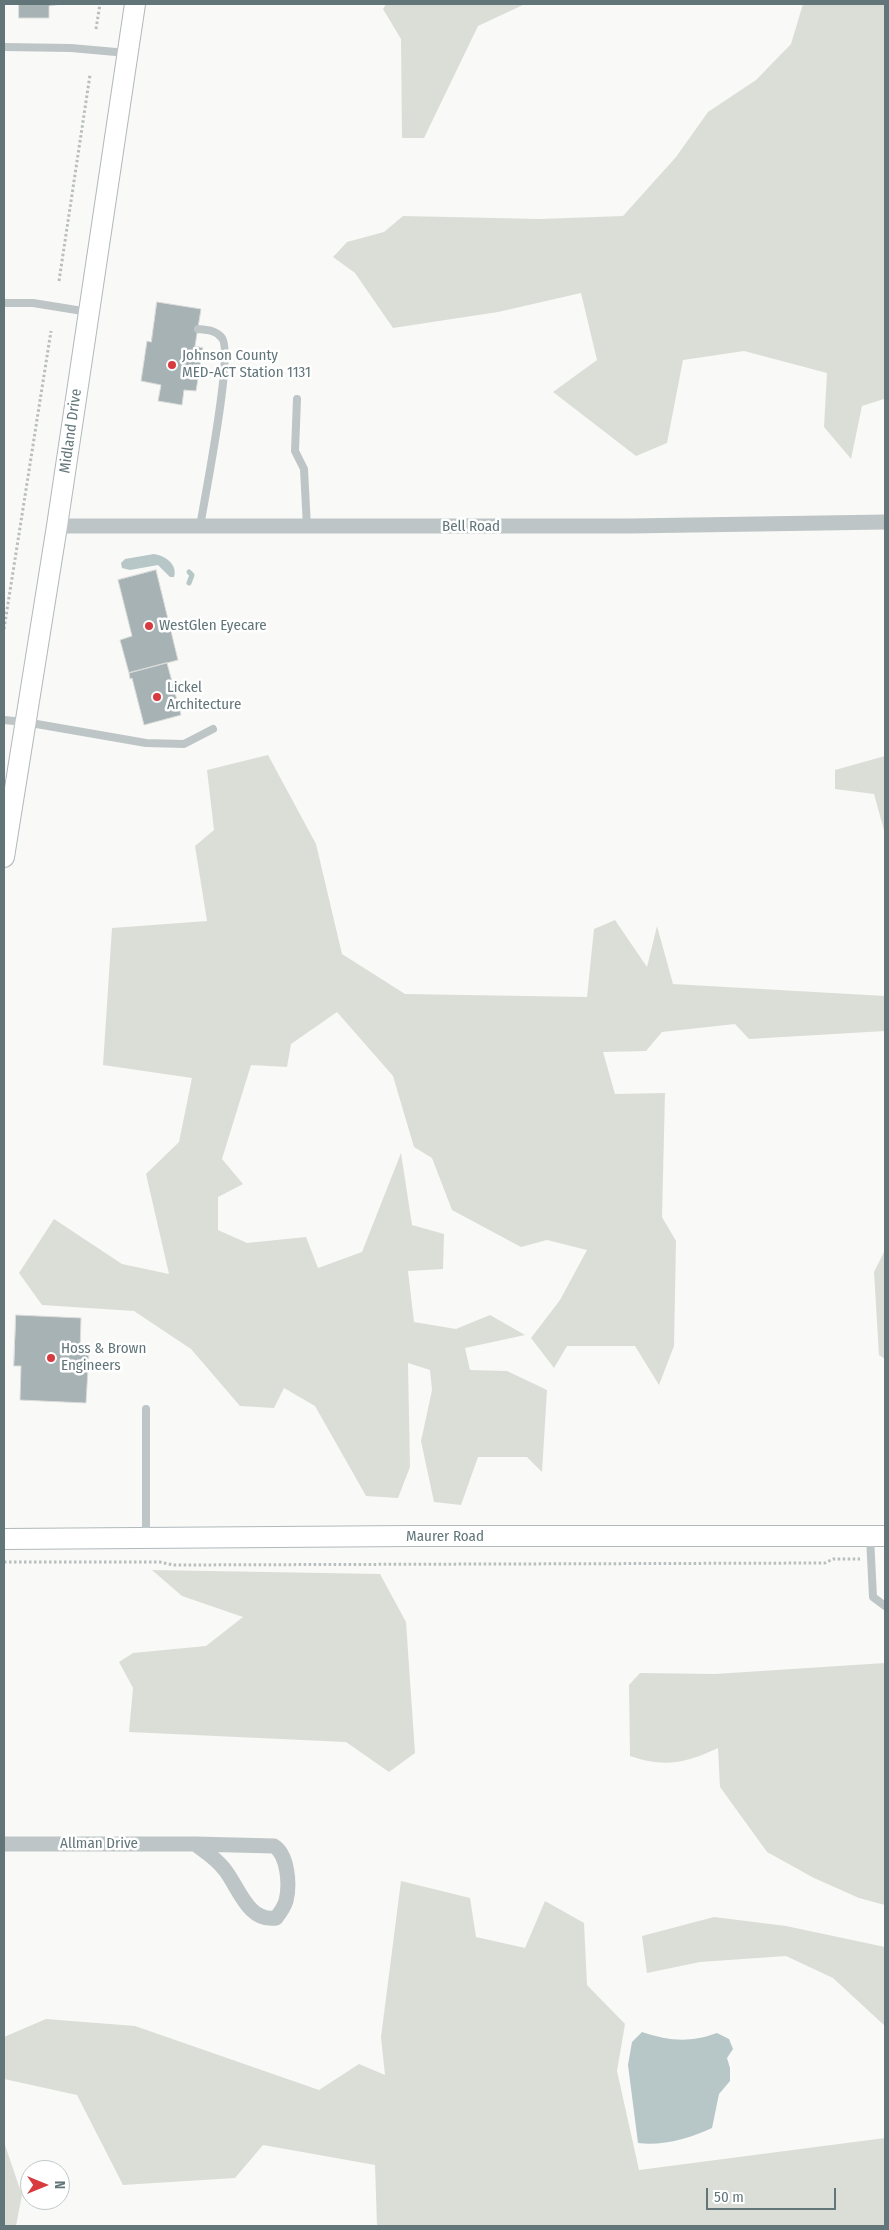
<!DOCTYPE html>
<style>
body{margin:0}
#map{position:relative;width:889px;height:2230px;overflow:hidden;background:#f9f9f7;font-family:"Fira Sans Condensed",sans-serif}
canvas{display:block}
.frame{position:absolute;inset:0;border:5px solid #62767a;pointer-events:none}
.north{position:absolute;left:20px;top:2160px;width:50px;height:50px;box-sizing:border-box;background:#fff;border:1px solid #c0c8ca;border-radius:50%;rotate:90deg;font-size:14px;font-weight:700;line-height:20px;text-align:center;color:#62767a}
.north::after{content:'';display:block;margin:auto;width:18px;height:22px;background:#d73a3f;clip-path:polygon(50% 0,100% 100%,50% 72%,0 100%)}
.scale{position:absolute;left:706px;top:2188px;width:130px;height:22px;box-sizing:border-box;border:2px solid #62767a;border-top:0;padding-left:6px;font-size:15px;line-height:18px;white-space:nowrap;color:#62767a;-webkit-text-stroke:4px #fff;paint-order:stroke}
</style>
<div id="map">
<canvas width="889" height="2230"></canvas>
<div class="frame"></div>
<div class="north">N</div>
<div class="scale">50 m</div>
</div>
<script>
const context = document.querySelector('canvas').getContext('2d');
context.lineJoin = 'round';
function fill(path, color) { context.fillStyle = color; context.fill(path, 'evenodd'); }
function strokePath(path, color, width, dash) { context.strokeStyle = color; context.lineWidth = width; context.lineCap = dash ? 'butt' : 'round'; context.setLineDash(dash || []); context.stroke(path); }
function write(font, color, halo, rows, align = 'center') {
  context.font = font + ' "Fira Sans Condensed",sans-serif'; context.lineWidth = 5; context.setLineDash([]); context.textBaseline = 'middle'; context.strokeStyle = halo; context.fillStyle = color; for (const [text, x, y, turn = 0] of rows) {
    context.save(); context.translate(x, y); context.rotate((+turn || 0) * Math.PI / 180); context.textAlign = isNaN(turn) ? turn : align; if (halo) context.strokeText(text, 0, 0); context.fillText(text, 0, 0); context.restore();
  }
}
const green = new Path2D(`
 M 386,4 L 525,4 L 478,26 L 424,138 L 402,138 L 401,39 L 383,9 Z
 M 803,4 L 885,4 L 885,403 L 884,399 L 862,406 L 851,459 L 824,427 L 827,373 L 744,351 L 683,360 L 667,443 L 636,456 L 553,392 L 597,360 L 581,293 L 498,312 L 393,328 L 355,273 L 333,257 L 347,242 L 384,232 L 403,216 L 540,219 L 623,216 L 676,157 L 708,112 L 756,80 L 791,44 Z
 M 268,755 L 316,844 L 342,954 L 405,994 L 587,997 L 594,929 L 615,920 L 647,967 L 657,926 L 673,984 L 885,996 L 885,1031 L 749,1039 L 735,1024 L 662,1032 L 646,1051 L 603,1052 L 615,1094 L 665,1093 L 662,1217 L 676,1241 L 674,1346 L 659,1385 L 635,1346 L 567,1346 L 554,1368 L 531,1338 L 560,1300 L 587,1250 L 547,1240 L 521,1247 L 452,1210 L 432,1158 L 414,1147 L 393,1076 L 337,1012 L 291,1044 L 287,1067 L 251,1065 L 222,1159 L 243,1184 L 218,1197 L 218,1230 L 247,1243 L 306,1237 L 318,1268 L 362,1252 L 401,1153 L 412,1225 L 444,1234 L 443,1269 L 408,1271 L 414,1322 L 456,1329 L 490,1315 L 525,1335 L 465,1348 L 470,1370 L 507,1371 L 547,1390 L 542,1472 L 527,1457 L 478,1457 L 461,1505 L 434,1502 L 421,1441 L 432,1390 L 430,1370 L 408,1363 L 410,1467 L 398,1498 L 366,1496 L 315,1406 L 284,1388 L 274,1408 L 240,1406 L 191,1349 L 134,1311 L 42,1305 L 19,1273 L 54,1219 L 122,1264 L 169,1274 L 146,1174 L 179,1142 L 192,1078 L 103,1065 L 112,928 L 207,921 L 195,846 L 214,830 L 207,770 Z
 M 885,756 L 885,834 L 874,794 L 835,789 L 835,770 Z
 M 885,1250 L 885,1359 L 879,1355 L 874,1272 Z
 M 152,1570 L 380,1574 L 406,1622 L 415,1753 L 389,1772 L 346,1742 L 129,1732 L 133,1688 L 119,1662 L 133,1653 L 206,1646 L 243,1617 L 182,1596 Z
 M 885,1663 L 885,1905 L 859,1898 L 814,1878 L 767,1852 L 720,1787 L 718,1748 C 686,1763 665,1768 630,1756 L 629,1685 L 640,1673 L 715,1674 Z
 M 401,1881 L 470,1898 L 476,1937 L 525,1948 L 545,1901 L 584,1923 L 587,1985 L 625,2024 L 617,2071 L 639,2170 L 885,2138 L 885,2226 L 377,2226 L 375,2165 L 263,2145 L 235,2178 L 123,2185 L 77,2095 L 4,2079 L 4,2037 L 46,2019 L 135,2026 L 319,2090 L 359,2064 L 385,2075 L 381,2037 Z
 M 714,1917 L 786,1926 L 885,1947 L 885,2026 L 833,1978 L 786,1956 L 700,1962 L 647,1973 L 642,1936 Z
 M 4,2142 L 22,2195 L 16,2226 L 4,2226 Z`);
const water = new Path2D(`
 M 154,554 C 166,556 178,565 174,577 L 170,577 L 158,565 L 130,570 L 122,568 L 121,563 L 125,559 Z
 M 642,2032 C 669,2041 690,2043 717,2033 L 729,2039 L 733,2049 L 727,2058 L 730,2068 L 730,2081 L 719,2094 L 712,2128 C 689,2139 662,2146 638,2143 L 628,2065 L 632,2042 Z`);
const stream = new Path2D(`
 M 189,572 L 192,575 L 189,583`);
const building = new Path2D(`
 M 19,4 L 61,4 L 49,6 L 49,18 L 19,18 Z
 M 157,302 L 201,309 L 195,346 L 203,348 L 196,391 L 184,390 L 182,405 L 158,401 L 161,385 L 141,381 L 147,341 L 151,342 Z
 M 156,570 L 178,660 L 129,673 L 120,640 L 132,636 L 118,580 Z
 M 167,663 L 181,715 L 144,725 L 132,678 L 130,679 L 129,673 Z
 M 16,1315 L 81,1318 L 80,1351 L 89,1351 L 86,1403 L 20,1400 L 21,1366 L 14,1366 Z`);
const path = new Path2D(`
 M 96,29 L 100,4
 M 59,281 L 90,75
 M 4,629 L 51,331
 M 4,1562 L 160,1562 L 173,1565 L 825,1563 L 833,1559 L 860,1559`);
const lane = new Path2D(`
 M 4,47 L 71,48 L 127,53
 M 4,303 L 33,303 L 89,312
 M 198,329 C 207,330 216,330 222,338 C 234,353 204,500 200,527
 M 297,399 L 295,451 L 304,469 L 307,527
 M 4,720 L 25,722 L 146,743 L 184,744 L 213,729
 M 146,1409 L 146,1536
 M 870,1537 L 873,1597 L 885,1606`);
const street = new Path2D(`
 M 57,526 L 630,526 L 885,522
 M 4,1844 L 195,1844 L 274,1846 C 288,1855 290,1885 286,1901 C 284,1907 280,1913 276,1918 C 248,1922 239,1888 225,1870 C 217,1859 206,1852 195,1844`);
const secondary = new Path2D(`
 M 4,857 L 57,526 L 135,4
 M 4,1539 L 410,1536 L 885,1536`);
const markers = [
 [172,365,5,"#d73a3f"],
 [149,626,5,"#d73a3f"],
 [157,697,5,"#d73a3f"],
 [51,1358,5,"#d73a3f"]
];
const poiNames = [
 ["Johnson County",182,356],
 ["MED-ACT Station 1131",182,373],
 ["WestGlen Eyecare",159,626],
 ["Lickel",167,688],
 ["Architecture",167,705],
 ["Hoss & Brown",61,1349],
 ["Engineers",61,1366]
];
const streetNames = [
 ["Midland Drive",71,431,-82],
 ["Bell Road",471,527],
 ["Maurer Road",445,1537],
 ["Allman Drive",99,1844]
];
fill(green, '#dbded7');
fill(water, '#b7c6c7');
strokePath(stream, '#b7c6c7', 5);
fill(building, '#a6b2b4');
strokePath(building, '#dbdbd9', 1);
strokePath(secondary, '#b1b9bb', 22);
strokePath(path, '#b9bebf', 3, [2.5, 2.5]);
strokePath(lane, '#bec5c6', 8);
strokePath(street, '#bec5c6', 15);
strokePath(secondary, '#fff', 20);
for (const [x, y, r, color] of markers) { const dot = new Path2D(); dot.arc(x, y, r, 0, 2 * Math.PI); context.fillStyle = color; context.fill(dot); strokePath(dot, '#fff', 2); }
write('15px', '#62767a', '#fff', poiNames, 'left');
write('15px', '#62767a', '#fff', streetNames);
</script>
